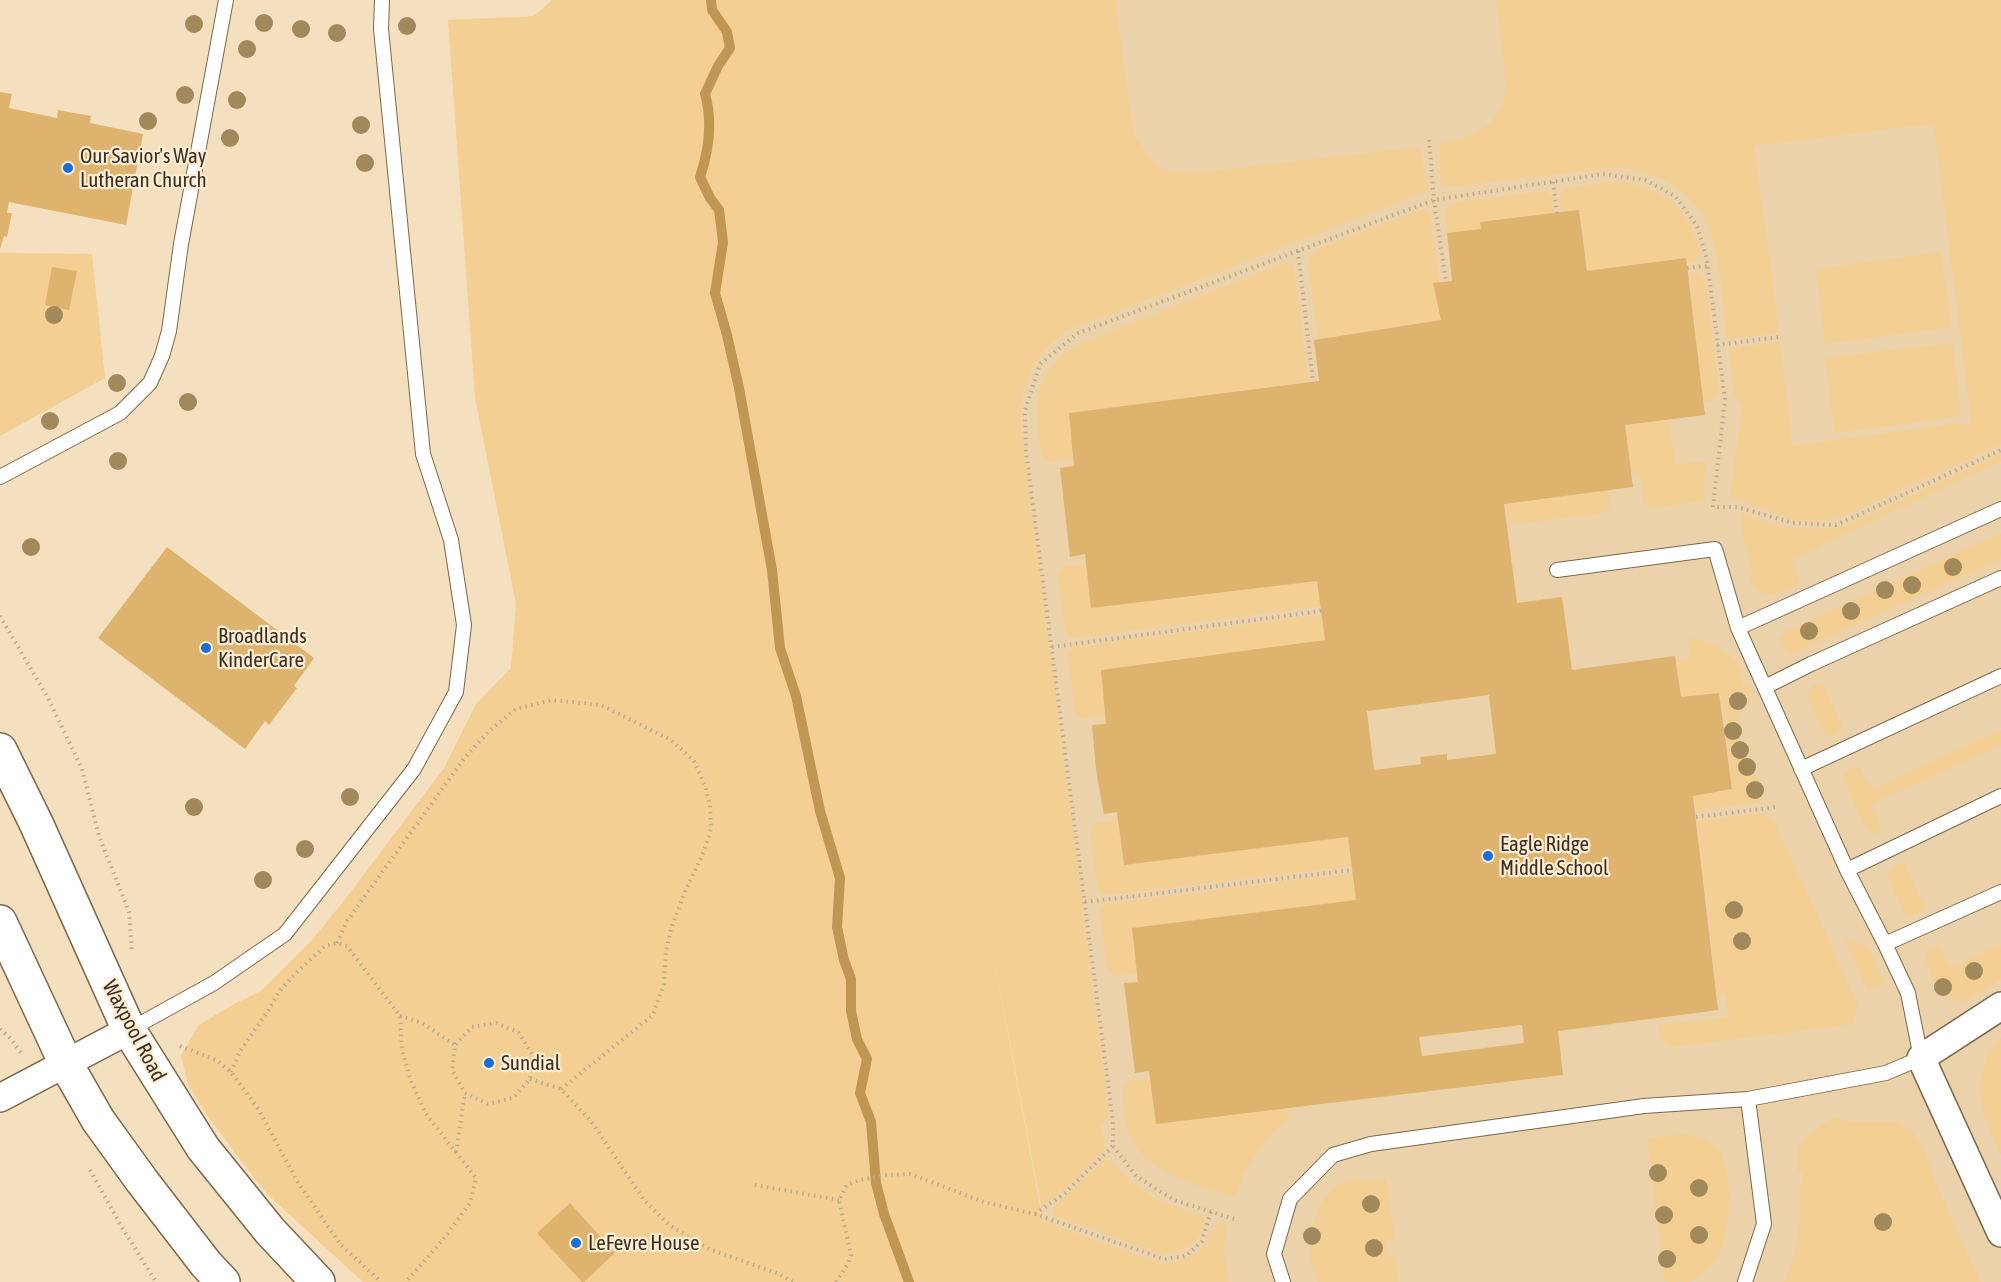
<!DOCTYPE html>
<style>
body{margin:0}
canvas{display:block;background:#f4e0be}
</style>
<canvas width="2001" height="1282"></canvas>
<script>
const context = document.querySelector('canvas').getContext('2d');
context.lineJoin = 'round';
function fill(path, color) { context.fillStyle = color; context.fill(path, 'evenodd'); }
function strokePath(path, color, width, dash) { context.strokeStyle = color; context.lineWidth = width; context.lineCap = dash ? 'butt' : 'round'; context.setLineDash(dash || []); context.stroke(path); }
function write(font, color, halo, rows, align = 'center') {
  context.font = font + ' "Asap Condensed",sans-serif'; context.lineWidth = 4.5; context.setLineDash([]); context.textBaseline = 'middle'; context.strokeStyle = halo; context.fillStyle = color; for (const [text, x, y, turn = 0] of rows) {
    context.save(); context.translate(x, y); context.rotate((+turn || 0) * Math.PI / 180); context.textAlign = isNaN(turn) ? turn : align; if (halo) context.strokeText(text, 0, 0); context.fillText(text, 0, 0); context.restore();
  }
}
const built = new Path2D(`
 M 953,0 L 2001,0 L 2001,1282 L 1055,1282 L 906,491 Z`);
const green = new Path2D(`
 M 552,0 L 1115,0 L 1133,133 C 1141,147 1153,165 1169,171 C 1176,173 1186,173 1193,173 L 1420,147 L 1428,191 L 1066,331 C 1036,353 1022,379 1020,416 L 1109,1114 L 1100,1128 L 1106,1149 L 1067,1187 L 1042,1206 L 991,943 L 1043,1221 L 1137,1255 L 1167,1264 L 1182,1260 L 1199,1252 L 1217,1221 L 1227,1225 L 1224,1250 L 1228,1282 L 363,1282 L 267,1194 L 211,1121 L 188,1085 L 181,1055 L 199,1025 L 232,1005 L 261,991 L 311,941 L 343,902 L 444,768 L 476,704 L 511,668 L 516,604 L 475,398 L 448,20 L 534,16 Z
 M 1496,0 L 2001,0 L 2001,444 L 1836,519 L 1794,520 L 1730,497 L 1743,405 L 1734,395 L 1729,348 L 1780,343 L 1792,446 L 1961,423 L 1972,426 L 1934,126 L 1921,125 L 1754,146 L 1779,333 L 1727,339 C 1717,254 1723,182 1618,167 L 1441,188 L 1439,144 C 1464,140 1493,130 1503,103 C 1510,84 1498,23 1496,0 Z
 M 1611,182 C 1661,185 1688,205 1701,254 L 1695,261 L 1688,262 L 1686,258 L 1587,271 L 1579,210 L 1561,212 L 1559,197 L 1566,188 Z
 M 1545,191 L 1552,197 L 1554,213 L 1481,222 L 1481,229 L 1448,233 L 1445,210 L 1451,203 Z
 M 1424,209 L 1430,213 L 1439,283 L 1434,284 L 1441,320 L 1318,339 L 1308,263 L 1315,250 Z
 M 1941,252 L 1951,327 L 1825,344 L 1816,269 Z
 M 0,253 L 92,254 L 105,378 L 0,436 Z
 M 1287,262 L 1294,267 L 1308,382 L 1069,413 L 1073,459 L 1048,462 L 1042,456 C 1035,406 1029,379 1075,346 Z
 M 1697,273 L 1705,278 L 1719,393 L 1714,400 L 1705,402 L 1689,274 Z
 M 1953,343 L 1961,416 L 1835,433 L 1825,358 Z
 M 1669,421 L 1675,465 L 1706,461 L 1703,501 L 1650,508 L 1643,502 L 1640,473 L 1631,473 L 1625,425 Z
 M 2001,454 L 2001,461 L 1791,560 L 1800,581 C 1796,587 1794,587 1788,590 C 1771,597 1756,596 1748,577 L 1752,575 L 1748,551 L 1745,550 L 1741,513 L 1784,528 L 1822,529 L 1845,526 Z
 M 1608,491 L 1610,506 L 1604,513 L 1514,524 L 1508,520 L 1506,504 Z
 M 2001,533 L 2001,559 L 1791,654 L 1782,648 L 1779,639 L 1785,632 Z
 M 1086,565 L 1092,608 L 1317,581 L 1321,606 L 1074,638 L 1066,633 L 1057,574 L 1063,566 Z
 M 1322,615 L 1325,640 L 1101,670 L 1105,715 L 1083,719 L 1075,713 L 1068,656 L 1074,647 Z
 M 1688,638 C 1715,643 1729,648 1743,673 L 1739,674 L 1744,687 L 1748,685 L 1750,691 L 1734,727 L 1764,792 L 1759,803 L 1695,810 L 1693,796 L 1733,790 L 1721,692 L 1681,697 L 1676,660 L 1690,658 Z
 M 1813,684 L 1822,685 L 1842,725 C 1840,733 1836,735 1829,737 L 1824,733 L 1806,695 Z
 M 2001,730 L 2001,745 L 1872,804 L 1881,829 L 1876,834 L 1870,833 L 1865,827 L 1844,779 L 1845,772 L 1855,767 L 1860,768 L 1872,789 Z
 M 1760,813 L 1773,819 L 1858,1005 L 1852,1024 L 1672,1047 L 1660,1040 L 1658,1025 L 1729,1017 L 1725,994 L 1717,995 L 1698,823 L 1701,821 Z
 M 1118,821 L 1124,865 L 1348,837 L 1352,866 L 1105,895 L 1098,889 L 1090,831 L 1094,823 Z
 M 1900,863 L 1905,865 L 1924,907 L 1921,912 L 1912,916 L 1905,914 L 1887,874 L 1891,867 Z
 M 1352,873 L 1356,900 L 1132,928 L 1138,973 L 1116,976 L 1107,970 L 1100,910 L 1106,904 Z
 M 1844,938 L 1868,947 L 1885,983 L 1868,990 Z
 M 2001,945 L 2001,979 L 1965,1002 C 1937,999 1935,980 1924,957 L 1929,950 L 1939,946 L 1950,968 Z
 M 2001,1038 L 2001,1155 C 1981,1111 1967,1080 2001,1038 Z
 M 1150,1079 L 1156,1124 L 1287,1108 L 1289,1118 C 1261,1142 1248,1163 1234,1197 C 1193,1183 1143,1175 1127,1129 C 1123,1117 1124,1101 1122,1087 L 1129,1081 Z
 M 1837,1117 L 1848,1122 L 1897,1122 L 1912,1131 L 1923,1148 L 1936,1184 L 1980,1282 L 1784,1282 C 1798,1250 1803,1220 1799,1185 L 1803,1185 L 1802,1172 L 1798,1172 C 1798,1166 1796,1158 1798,1152 C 1802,1134 1822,1124 1837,1117 Z
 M 1681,1134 C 1692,1135 1703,1137 1712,1144 C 1737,1160 1731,1235 1717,1258 C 1711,1267 1698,1278 1688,1282 C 1682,1282 1672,1282 1665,1282 L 1647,1139 Z
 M 1108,1156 C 1135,1193 1162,1203 1204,1217 C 1204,1242 1184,1252 1162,1254 L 1054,1216 L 1052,1212 L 1055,1207 Z
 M 1358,1179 L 1359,1182 L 1370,1179 L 1371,1183 L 1386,1179 L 1395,1239 L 1386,1241 L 1389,1257 L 1395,1255 L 1398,1282 L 1319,1282 C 1314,1273 1310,1262 1310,1251 C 1310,1230 1318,1199 1336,1187 C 1342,1183 1351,1181 1358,1179 Z`);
const stream = new Path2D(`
 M 711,0 L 712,10 L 727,32 L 730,48 L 718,66 L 705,94 C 713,122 709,150 700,177 L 710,198 L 719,210 L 723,242 L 715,293 L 727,335 L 739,388 L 772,570 L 780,648 L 796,696 L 820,811 L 840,878 L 837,927 L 844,960 L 851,979 L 851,1011 L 857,1039 L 867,1059 L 860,1093 L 871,1122 L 876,1183 L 884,1214 L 909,1282`);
const building = new Path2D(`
 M 0,92 L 12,94 L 9,108 L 57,118 L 58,110 L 91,116 L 90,123 L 143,134 L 126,225 L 9,202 L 7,213 L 12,213 L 7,237 L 4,236 L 0,249 Z
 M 1579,210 L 1587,271 L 1686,258 L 1705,415 L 1625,425 L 1633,487 L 1504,504 L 1517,603 L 1562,597 L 1572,670 L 1675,656 L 1681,697 L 1719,693 L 1732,789 L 1693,796 L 1718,1010 L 1558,1031 L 1563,1075 L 1156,1124 L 1149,1071 L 1135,1073 L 1124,983 L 1138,982 L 1132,928 L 1356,900 L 1348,837 L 1124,865 L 1117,812 L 1104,814 L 1096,770 L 1092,725 L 1106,724 L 1101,670 L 1325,640 L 1317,581 L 1091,608 L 1085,554 L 1070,557 L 1060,468 L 1074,466 L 1069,413 L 1319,381 L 1314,340 L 1441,320 L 1433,283 L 1452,281 L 1447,233 L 1481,229 L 1480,222 ZM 1489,695 L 1496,754 L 1447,760 L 1447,754 L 1420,757 L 1421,764 L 1374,770 L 1367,711 ZM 1522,1025 L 1524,1043 L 1422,1056 L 1419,1037 Z
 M 52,267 L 77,271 L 69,310 L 45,305 Z
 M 167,547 L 314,658 L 294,686 L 297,688 L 269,725 L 265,721 L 245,749 L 98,638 Z
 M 570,1203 L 615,1253 L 584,1282 L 582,1282 L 537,1233 Z`);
const path = new Path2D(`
 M 1429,140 L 1434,200 L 1446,282
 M 1553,182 L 1557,213
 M 1298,251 L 1313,382
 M 1687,268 L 1707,266
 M 1717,345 L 1779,337
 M 0,616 L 48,698 L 82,769 L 99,836 L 129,912 L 132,952
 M 1052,647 L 1321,611
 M 1696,817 L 1777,807
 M 1085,902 L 1352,870
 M 337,943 L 347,921 L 463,760 L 488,732 L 516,709 L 552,700 L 601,705 L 671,740 L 694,761 L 706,789 L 710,805 L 711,829 L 702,856 L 686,889 L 671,929 L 666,951 L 664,984 L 653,1015 L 561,1089
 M 400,1016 L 422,1023 L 455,1045
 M 496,1023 L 519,1033 L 532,1054 L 530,1079 L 513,1098 L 488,1104 L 465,1093 L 452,1070 L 455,1045 L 472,1027 Z
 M 0,1029 L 11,1039 L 21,1053
 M 180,1046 L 216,1060 L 231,1072 L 259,1110 L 297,1181 L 340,1244 L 381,1282
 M 231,1072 L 240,1051 L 268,1011 L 278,993 L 298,971 L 325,946 L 337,943 L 347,946 L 400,1016 L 402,1050 L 411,1081 L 426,1114 L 476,1178 L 470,1203 L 441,1242 L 406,1282
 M 530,1079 L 561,1089 L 591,1121 L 644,1200 L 669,1225 L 709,1249 L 779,1274 L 793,1282
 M 456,1152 L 465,1093
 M 90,1170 L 123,1229 L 156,1282
 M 755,1185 L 839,1200
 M 1035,1214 L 1065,1193 L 1113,1146
 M 1234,1219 L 1174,1200 L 1136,1176 L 1113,1146 L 1113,1122 L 1026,451 L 1025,410 L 1040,364 L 1078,333 L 1434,200 L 1603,174 L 1645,180 L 1675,196 L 1697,226 L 1707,260 L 1725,400 L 1713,507 L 1737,507 L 1793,523 L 1836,525 L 2001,450
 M 836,1282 L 848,1264 L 851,1255 L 839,1200 L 847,1185 L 859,1180 L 887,1175 L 910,1174 L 984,1202 L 1035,1214 L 1164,1259 L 1186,1256 L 1202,1241 L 1211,1211`);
const service = new Path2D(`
 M 0,477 L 120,413 L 150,383 L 162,356 L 169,331 L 181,244 L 226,0
 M 1738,628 L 2001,509
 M 1765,687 L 1811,664 L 2001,578
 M 1801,769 L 2001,676
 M 1847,870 L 2001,796
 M 1885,944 L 2001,892
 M 129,1030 L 214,983 L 285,934 L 414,769 L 456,692 L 464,625 L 451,540 L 423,454 L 381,29 L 382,0
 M 1283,1282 L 1274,1254 L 1290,1199 L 1333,1155 L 1371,1144 L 1644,1106 L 1748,1099 L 1886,1073 L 1921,1058 L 1908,993 L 1885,944 L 1847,870 L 1738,628 L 1715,549 L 1557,570
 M 1745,1282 L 1764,1224 L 1748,1099`);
const minor = new Path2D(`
 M 2001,1006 L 1921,1058 L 2001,1233
 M 0,1098 L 129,1030`);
const tertiary = new Path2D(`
 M 0,750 L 36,823 L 129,1030 L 203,1148 L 270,1231 L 318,1282
 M 0,922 L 66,1064 L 98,1120 L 142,1181 L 206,1264 L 223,1282`);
const trees = [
 [264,23],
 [194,24],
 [407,26],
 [301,29],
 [337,33],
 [247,49],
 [185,95],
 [237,100],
 [148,121],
 [361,125],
 [230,138],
 [365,163],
 [54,315],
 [117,383],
 [188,402],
 [50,421],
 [118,461],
 [31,547],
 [1953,567],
 [1912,585],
 [1885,590],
 [1851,611],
 [1809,631],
 [1738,701],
 [1733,731],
 [1740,750],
 [1747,767],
 [1755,790],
 [350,797],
 [194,807],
 [305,849],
 [263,880],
 [1734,910],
 [1742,941],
 [1974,971],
 [1943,987],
 [1658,1173],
 [1699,1188],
 [1371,1204],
 [1664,1215],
 [1883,1222],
 [1699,1235],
 [1312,1236],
 [1374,1248],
 [1667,1259]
];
const markers = [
 [68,168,6,"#186ed8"],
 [206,648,6,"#186ed8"],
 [1488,856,6,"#186ed8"],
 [489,1063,6,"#186ed8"],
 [576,1243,6,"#186ed8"]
];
const poiNames = [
 ["Our Savior's Way",80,156],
 ["Lutheran Church",80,180],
 ["Broadlands",218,636],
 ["KinderCare",218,660],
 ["Eagle Ridge",1500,844],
 ["Middle School",1500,868],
 ["Sundial",501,1063],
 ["LeFevre House",588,1243]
];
const streetNames = [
 ["Waxpool Road",134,1031,62]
];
fill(built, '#ebd2aa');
fill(green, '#f4cf94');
strokePath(stream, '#bf9752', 10);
fill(building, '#ddb36e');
strokePath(service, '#7b684a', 16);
strokePath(minor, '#7b684a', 30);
strokePath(tertiary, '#7b684a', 36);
strokePath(path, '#baaa8e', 4, [1.5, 4.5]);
strokePath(service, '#fff', 14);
strokePath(minor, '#fff', 27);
strokePath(tertiary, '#fff', 33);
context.fillStyle = '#a2895b';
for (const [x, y] of trees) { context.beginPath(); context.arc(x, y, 9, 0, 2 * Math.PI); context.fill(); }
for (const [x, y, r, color] of markers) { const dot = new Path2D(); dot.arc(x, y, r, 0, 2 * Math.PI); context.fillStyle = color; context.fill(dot); strokePath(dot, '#feedd3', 2); }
write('21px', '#383023', '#feedd3', poiNames, 'left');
write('21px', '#383023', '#feedd3', streetNames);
</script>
